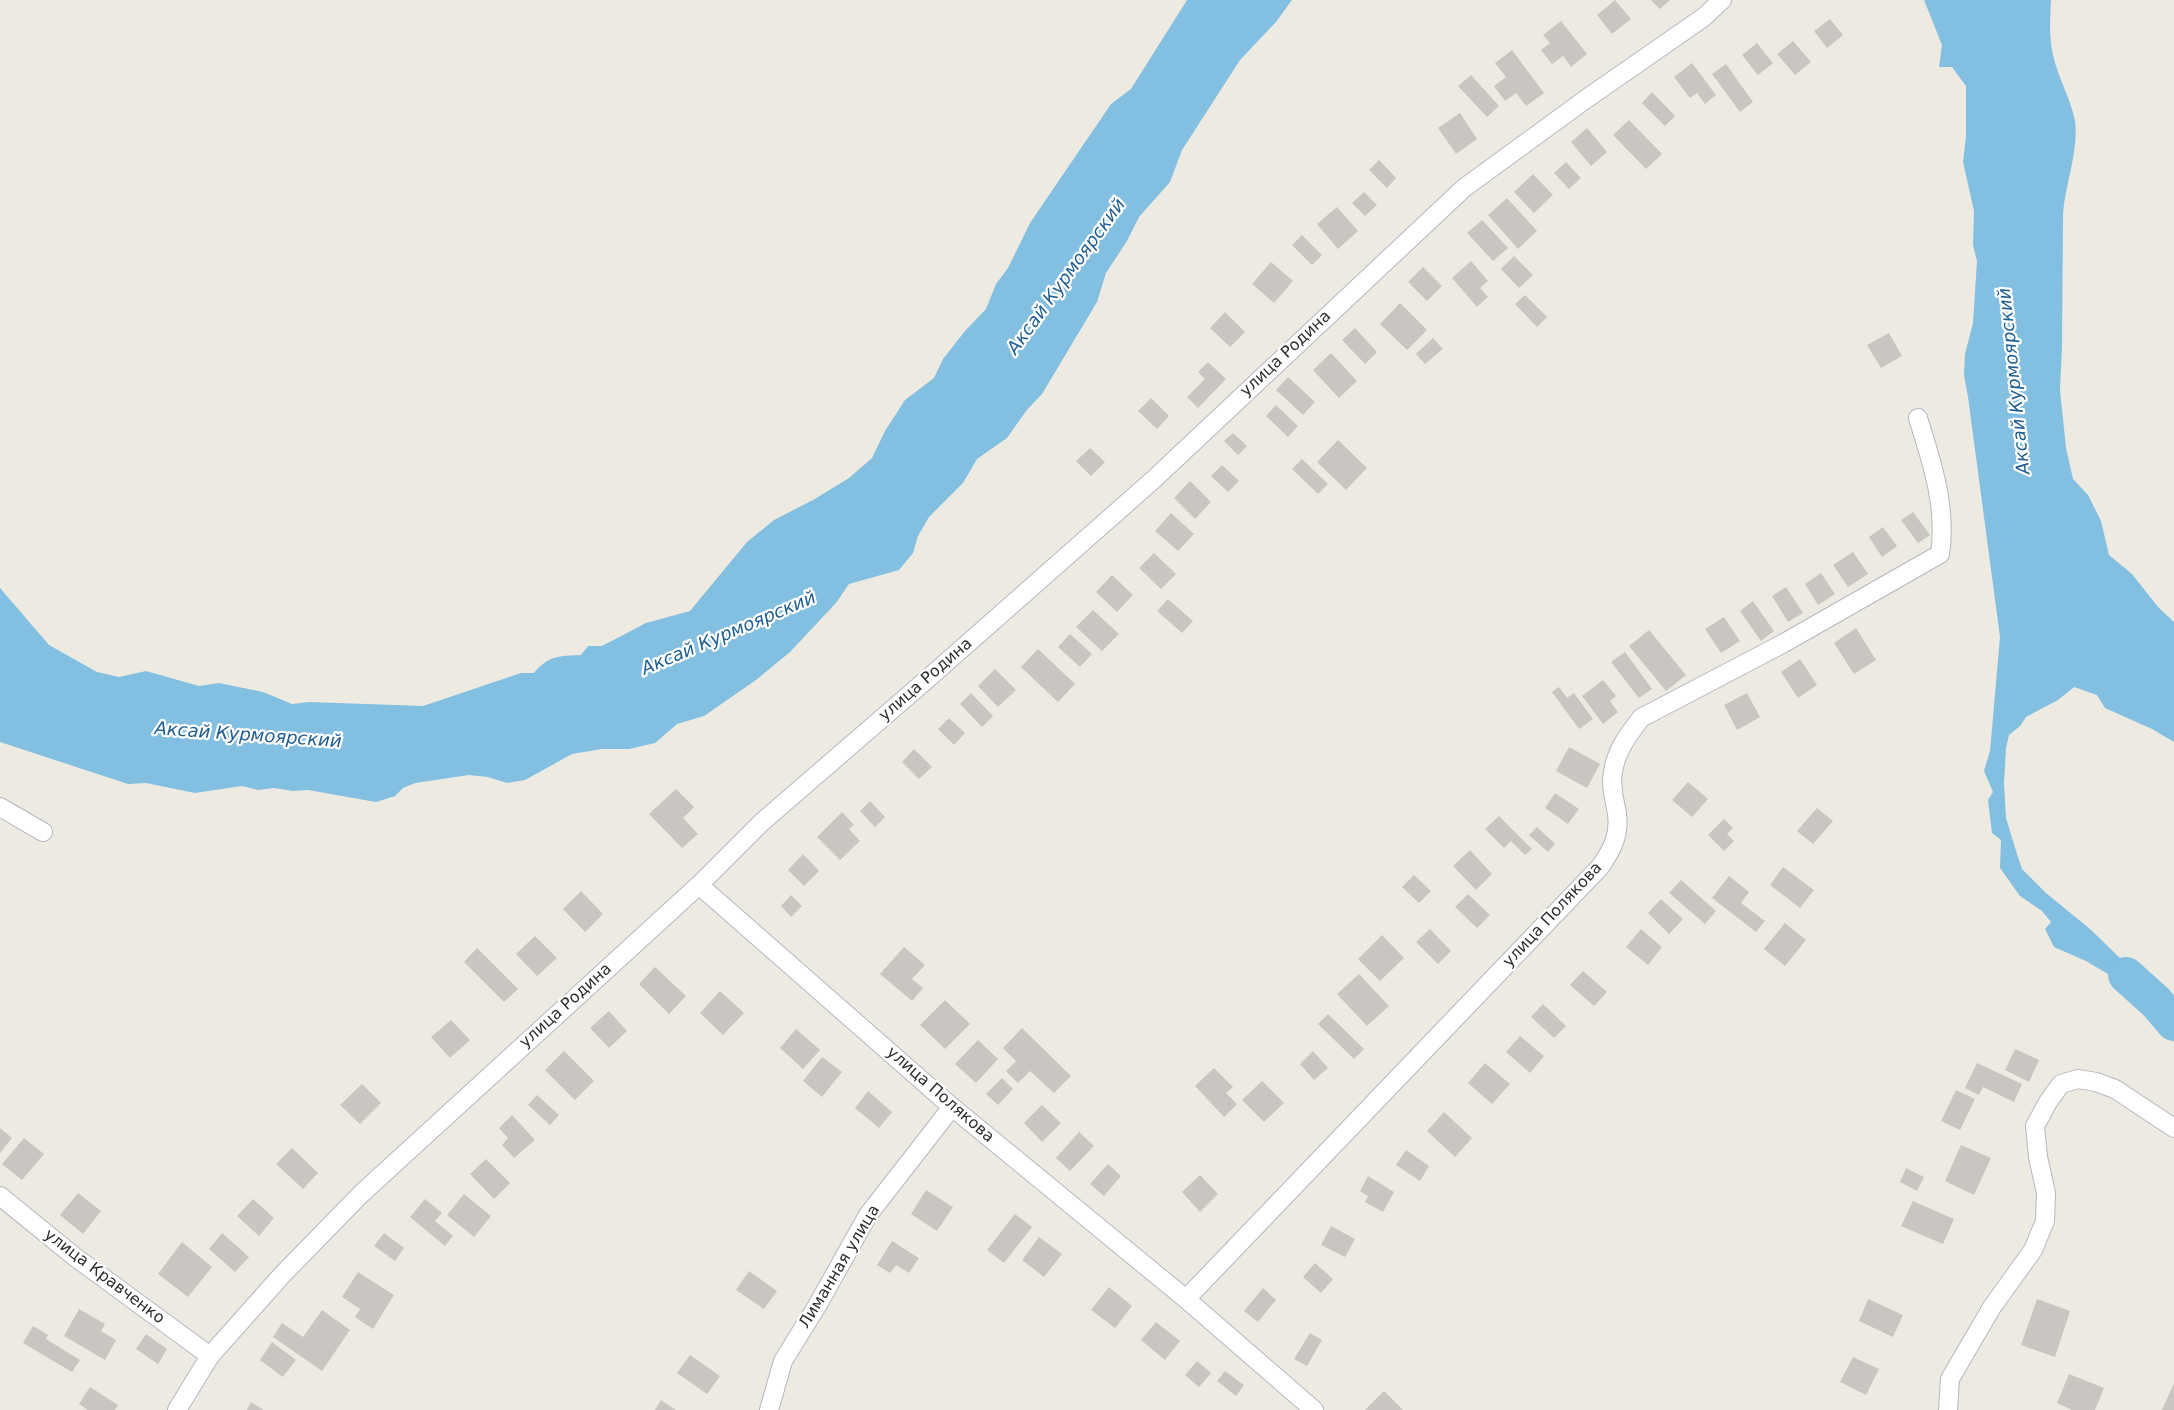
<!DOCTYPE html>
<meta charset="utf-8">
<style>
body{margin:0}
canvas{display:block;background:#edeae2}
</style>
<canvas width="2174" height="1410"></canvas>
<script>
const context = document.querySelector('canvas').getContext('2d');
context.lineJoin = 'round';
function fill(path, color) { context.fillStyle = color; context.fill(path, 'evenodd'); }
function strokePath(path, color, width, dash) { context.strokeStyle = color; context.lineWidth = width; context.lineCap = dash ? 'butt' : 'round'; context.setLineDash(dash || []); context.stroke(path); }
function write(font, color, halo, rows, align = 'center') {
  context.font = font + ' "DejaVu Sans",sans-serif'; context.lineWidth = 4.5; context.setLineDash([]); context.textBaseline = 'middle'; context.strokeStyle = halo; context.fillStyle = color; for (const [text, x, y, turn = 0] of rows) {
    context.save(); context.translate(x, y); context.rotate((+turn || 0) * Math.PI / 180); context.textAlign = isNaN(turn) ? turn : align; if (halo) context.strokeText(text, 0, 0); context.fillText(text, 0, 0); context.restore();
  }
}
const water = new Path2D(`
 M 1187,0 L 1292,0 L 1276,22 L 1240,60 L 1182,150 L 1170,182 L 1139,217 L 1127,241 L 1106,273 L 1097,302 L 1042,394 L 1026,411 L 1007,438 L 977,459 L 963,483 L 929,517 L 918,536 L 913,553 L 899,570 L 849,584 L 836,603 L 790,652 L 756,680 L 704,716 L 677,724 L 655,743 L 629,749 L 602,749 L 572,754 L 525,780 L 507,783 L 488,777 L 469,775 L 415,783 L 403,788 L 395,796 L 376,802 L 308,790 L 293,791 L 274,788 L 258,790 L 242,786 L 195,793 L 146,783 L 128,784 L 0,742 L 0,588 L 49,645 L 97,672 L 119,677 L 146,671 L 199,686 L 219,683 L 263,692 L 292,704 L 309,702 L 423,706 L 521,673 L 534,673 C 549,655 559,656 581,655 L 588,646 L 602,646 L 646,623 L 690,611 L 747,542 L 774,520 L 813,500 L 849,478 L 872,458 L 885,431 L 905,400 L 934,378 L 943,359 L 965,331 L 986,309 L 996,284 L 1008,268 L 1030,223 L 1111,104 L 1131,89 Z
 M 1924,0 L 2051,0 C 2050,18 2049,37 2053,55 C 2058,78 2071,99 2075,121 C 2079,152 2064,187 2063,217 L 2062,347 L 2060,390 L 2066,448 L 2073,479 L 2088,495 L 2101,521 L 2109,555 L 2132,574 L 2158,607 L 2174,622 L 2174,742 L 2152,729 L 2105,708 L 2097,695 L 2074,687 L 2058,700 L 2026,717 L 2020,726 L 2009,735 L 2006,748 L 2004,783 L 2006,818 L 2016,851 L 2022,869 L 2046,893 L 2090,929 L 2120,958 L 2173,999 L 2156,1010 L 2133,989 L 2086,961 L 2054,947 L 2045,929 L 2051,922 L 2042,911 L 2020,896 L 2000,868 L 2001,840 L 1992,833 L 1988,800 L 1993,792 L 1984,771 L 1990,751 L 2000,637 L 1968,397 L 1964,375 L 1965,354 L 1973,323 L 1977,261 L 1973,245 L 1974,211 L 1963,162 L 1966,137 L 1966,86 L 1952,67 L 1939,67 L 1942,45 Z`);
const river = new Path2D(`
 M 2126,975 L 2156,1002 L 2174,1023`);
const building = new Path2D(`
 M 1615,0 L 1631,19 L 1612,34 L 1597,15 Z
 M 1651,0 L 1670,0 L 1660,9 Z
 M 1830,19 L 1843,35 L 1827,48 L 1814,31 Z
 M 1561,21 L 1587,54 L 1571,67 L 1563,56 L 1552,64 L 1541,50 L 1550,43 L 1543,35 Z
 M 1793,41 L 1811,62 L 1795,75 L 1777,54 Z
 M 1757,43 L 1773,63 L 1758,75 L 1742,55 Z
 M 1512,50 L 1544,93 L 1526,106 L 1516,93 L 1505,101 L 1494,86 L 1506,77 L 1495,63 Z
 M 1692,63 L 1716,95 L 1705,104 L 1697,93 L 1690,98 L 1674,77 Z
 M 1726,64 L 1753,102 L 1740,112 L 1712,74 Z
 M 1471,75 L 1499,106 L 1487,117 L 1458,86 Z
 M 1652,92 L 1675,116 L 1665,126 L 1642,103 Z
 M 1460,113 L 1477,139 L 1456,154 L 1438,128 Z
 M 1629,120 L 1662,154 L 1646,169 L 1613,135 Z
 M 1587,128 L 1607,152 L 1591,166 L 1571,142 Z
 M 1379,160 L 1396,178 L 1387,188 L 1369,170 Z
 M 1566,162 L 1581,178 L 1569,189 L 1554,173 Z
 M 1533,174 L 1553,195 L 1534,213 L 1514,192 Z
 M 1364,192 L 1377,205 L 1365,216 L 1352,203 Z
 M 1507,198 L 1537,231 L 1518,249 L 1488,215 Z
 M 1337,207 L 1358,231 L 1338,249 L 1317,224 Z
 M 1482,220 L 1508,248 L 1493,261 L 1467,233 Z
 M 1302,235 L 1322,255 L 1312,265 L 1292,245 Z
 M 1514,256 L 1533,275 L 1519,288 L 1501,269 Z
 M 1471,261 L 1488,281 L 1480,288 L 1488,297 L 1477,307 L 1452,278 Z
 M 1271,262 L 1293,281 L 1274,303 L 1252,284 Z
 M 1423,267 L 1442,286 L 1427,301 L 1408,282 Z
 M 1525,295 L 1547,317 L 1537,327 L 1515,304 Z
 M 1400,303 L 1427,330 L 1407,350 L 1380,324 Z
 M 1225,312 L 1245,332 L 1230,347 L 1210,328 Z
 M 1355,328 L 1377,352 L 1365,364 L 1342,340 Z
 M 1889,333 L 1902,356 L 1881,368 L 1867,345 Z
 M 1433,338 L 1443,349 L 1425,364 L 1416,354 Z
 M 1331,353 L 1357,381 L 1339,398 L 1313,370 Z
 M 1208,362 L 1226,379 L 1198,408 L 1187,397 L 1205,379 L 1198,372 Z
 M 1288,377 L 1315,402 L 1303,415 L 1276,390 Z
 M 1151,398 L 1169,416 L 1157,429 L 1138,411 Z
 M 1276,405 L 1298,426 L 1288,437 L 1266,416 Z
 M 1233,433 L 1247,446 L 1238,455 L 1224,441 Z
 M 1338,440 L 1367,468 L 1346,490 L 1317,462 Z
 M 1090,448 L 1105,462 L 1091,476 L 1076,461 Z
 M 1302,459 L 1328,484 L 1318,494 L 1292,469 Z
 M 1222,465 L 1239,481 L 1228,492 L 1211,476 Z
 M 1190,481 L 1211,502 L 1195,519 L 1174,498 Z
 M 1913,512 L 1930,535 L 1918,543 L 1901,520 Z
 M 1171,513 L 1194,534 L 1178,551 L 1155,531 Z
 M 1883,527 L 1897,546 L 1882,557 L 1869,537 Z
 M 1853,552 L 1868,574 L 1848,587 L 1833,565 Z
 M 1154,553 L 1176,574 L 1161,589 L 1139,568 Z
 M 1821,573 L 1835,594 L 1818,605 L 1805,584 Z
 M 1112,575 L 1133,595 L 1117,612 L 1096,592 Z
 M 1786,587 L 1803,613 L 1788,622 L 1772,596 Z
 M 1168,599 L 1193,621 L 1182,633 L 1157,611 Z
 M 1753,601 L 1774,631 L 1761,641 L 1740,611 Z
 M 1093,610 L 1119,634 L 1102,651 L 1076,627 Z
 M 1724,617 L 1740,641 L 1721,653 L 1705,629 Z
 M 1856,628 L 1876,660 L 1854,674 L 1834,643 Z
 M 1649,630 L 1686,675 L 1666,691 L 1629,646 Z
 M 1070,634 L 1092,654 L 1080,667 L 1058,647 Z
 M 1038,649 L 1075,684 L 1058,702 L 1021,667 Z
 M 1625,652 L 1652,689 L 1639,698 L 1611,662 Z
 M 1800,659 L 1817,685 L 1798,698 L 1781,672 Z
 M 995,669 L 1016,690 L 998,707 L 978,686 Z
 M 1603,680 L 1616,696 L 1610,701 L 1618,712 L 1603,724 L 1582,696 Z
 M 1559,687 L 1567,698 L 1574,693 L 1593,719 L 1579,729 L 1552,692 Z
 M 971,693 L 993,716 L 982,727 L 960,704 Z
 M 1747,693 L 1760,717 L 1737,730 L 1724,705 Z
 M 949,718 L 965,733 L 954,745 L 938,729 Z
 M 1569,747 L 1600,764 L 1587,788 L 1556,771 Z
 M 914,749 L 932,767 L 919,779 L 902,762 Z
 M 1688,782 L 1708,799 L 1692,817 L 1672,800 Z
 M 676,789 L 694,807 L 683,818 L 698,834 L 682,848 L 649,814 Z
 M 1555,793 L 1579,809 L 1568,824 L 1545,808 Z
 M 870,801 L 885,817 L 875,827 L 860,811 Z
 M 1817,808 L 1833,821 L 1813,844 L 1797,831 Z
 M 842,812 L 854,825 L 849,829 L 860,841 L 840,860 L 817,837 Z
 M 1499,816 L 1532,849 L 1525,855 L 1511,841 L 1504,848 L 1485,829 Z
 M 1724,819 L 1733,828 L 1727,834 L 1734,841 L 1724,851 L 1708,835 Z
 M 1537,827 L 1555,844 L 1548,852 L 1529,835 Z
 M 1470,850 L 1492,874 L 1476,890 L 1453,866 Z
 M 803,854 L 819,871 L 804,886 L 788,870 Z
 M 1783,867 L 1814,890 L 1800,908 L 1770,885 Z
 M 1414,875 L 1431,891 L 1419,903 L 1402,887 Z
 M 1729,876 L 1749,892 L 1741,903 L 1765,921 L 1756,932 L 1712,898 Z
 M 1681,880 L 1716,911 L 1705,924 L 1669,893 Z
 M 581,891 L 603,914 L 585,932 L 563,909 Z
 M 1468,894 L 1490,915 L 1477,928 L 1455,907 Z
 M 791,895 L 802,906 L 791,917 L 781,906 Z
 M 1661,899 L 1683,919 L 1669,934 L 1648,913 Z
 M 1785,923 L 1806,940 L 1785,966 L 1764,949 Z
 M 1430,929 L 1451,951 L 1438,964 L 1416,942 Z
 M 1641,929 L 1662,947 L 1648,965 L 1626,947 Z
 M 1382,935 L 1404,958 L 1380,981 L 1358,959 Z
 M 535,936 L 557,958 L 537,976 L 516,954 Z
 M 904,947 L 925,965 L 912,979 L 923,988 L 912,1001 L 880,974 Z
 M 477,948 L 518,989 L 504,1002 L 464,962 Z
 M 655,967 L 686,996 L 669,1014 L 639,984 Z
 M 1583,971 L 1607,992 L 1594,1006 L 1570,985 Z
 M 1359,974 L 1389,1006 L 1367,1026 L 1337,994 Z
 M 720,991 L 744,1013 L 723,1035 L 700,1013 Z
 M 945,1000 L 970,1024 L 945,1049 L 920,1025 Z
 M 1543,1004 L 1566,1026 L 1554,1038 L 1531,1017 Z
 M 609,1011 L 627,1031 L 609,1048 L 590,1028 Z
 M 1328,1014 L 1364,1049 L 1354,1059 L 1318,1024 Z
 M 451,1020 L 470,1040 L 450,1058 L 431,1037 Z
 M 1022,1028 L 1071,1076 L 1054,1093 L 1030,1071 L 1018,1083 L 1006,1071 L 1016,1061 L 1003,1048 Z
 M 796,1029 L 820,1050 L 803,1069 L 780,1048 Z
 M 1520,1036 L 1544,1056 L 1530,1073 L 1506,1052 Z
 M 978,1040 L 998,1059 L 976,1083 L 955,1064 Z
 M 2015,1049 L 2039,1060 L 2029,1082 L 2005,1070 Z
 M 564,1051 L 594,1081 L 575,1100 L 545,1070 Z
 M 1313,1051 L 1328,1068 L 1314,1080 L 1300,1064 Z
 M 822,1057 L 842,1072 L 822,1097 L 803,1081 Z
 M 1485,1063 L 1510,1084 L 1492,1104 L 1468,1083 Z
 M 1977,1063 L 2022,1084 L 2014,1102 L 1983,1087 L 1979,1095 L 1965,1088 Z
 M 1214,1068 L 1233,1087 L 1226,1093 L 1237,1104 L 1224,1117 L 1195,1086 Z
 M 1002,1078 L 1013,1089 L 998,1105 L 986,1094 Z
 M 1262,1081 L 1284,1103 L 1264,1122 L 1242,1100 Z
 M 362,1084 L 381,1103 L 360,1124 L 340,1105 Z
 M 1956,1090 L 1975,1099 L 1960,1130 L 1941,1121 Z
 M 868,1091 L 892,1112 L 879,1128 L 855,1108 Z
 M 537,1095 L 559,1115 L 550,1125 L 528,1105 Z
 M 1042,1105 L 1061,1123 L 1042,1142 L 1024,1123 Z
 M 1444,1112 L 1472,1138 L 1455,1157 L 1427,1131 Z
 M 512,1115 L 535,1140 L 514,1158 L 502,1145 L 508,1138 L 499,1128 Z
 M 0,1128 L 12,1138 L 0,1153 Z
 M 1079,1132 L 1094,1146 L 1070,1171 L 1056,1158 Z
 M 24,1138 L 44,1154 L 22,1180 L 2,1164 Z
 M 1961,1145 L 1991,1158 L 1974,1195 L 1945,1181 Z
 M 292,1148 L 318,1173 L 303,1189 L 276,1164 Z
 M 1406,1150 L 1429,1166 L 1420,1181 L 1396,1165 Z
 M 486,1159 L 510,1183 L 494,1199 L 470,1174 Z
 M 1108,1164 L 1121,1176 L 1104,1196 L 1090,1184 Z
 M 1906,1168 L 1924,1177 L 1917,1191 L 1900,1182 Z
 M 1200,1175 L 1218,1194 L 1200,1212 L 1182,1192 Z
 M 1368,1176 L 1394,1192 L 1383,1212 L 1365,1202 L 1368,1196 L 1360,1191 Z
 M 926,1190 L 953,1207 L 937,1231 L 911,1214 Z
 M 78,1193 L 101,1211 L 83,1234 L 60,1215 Z
 M 464,1194 L 491,1216 L 474,1237 L 447,1215 Z
 M 253,1199 L 274,1218 L 259,1236 L 237,1216 Z
 M 425,1199 L 442,1213 L 435,1221 L 453,1236 L 445,1246 L 410,1217 Z
 M 1913,1201 L 1954,1219 L 1943,1244 L 1901,1226 Z
 M 1015,1214 L 1032,1227 L 1004,1263 L 987,1250 Z
 M 1331,1226 L 1355,1239 L 1345,1257 L 1321,1245 Z
 M 222,1233 L 249,1257 L 235,1272 L 209,1249 Z
 M 384,1233 L 404,1248 L 395,1261 L 374,1246 Z
 M 1039,1237 L 1062,1254 L 1044,1277 L 1022,1260 Z
 M 892,1241 L 919,1258 L 909,1273 L 896,1265 L 890,1273 L 877,1265 Z
 M 182,1242 L 212,1267 L 188,1297 L 158,1274 Z
 M 1315,1263 L 1333,1279 L 1321,1293 L 1303,1277 Z
 M 749,1271 L 777,1291 L 764,1309 L 736,1290 Z
 M 358,1272 L 394,1295 L 373,1329 L 355,1317 L 360,1309 L 342,1297 Z
 M 1109,1287 L 1132,1306 L 1115,1328 L 1091,1310 Z
 M 1263,1288 L 1276,1300 L 1258,1322 L 1244,1311 Z
 M 1868,1299 L 1903,1315 L 1893,1337 L 1859,1321 Z
 M 2037,1299 L 2070,1311 L 2055,1357 L 2021,1345 Z
 M 79,1309 L 105,1324 L 101,1331 L 116,1340 L 105,1360 L 64,1336 Z
 M 322,1310 L 350,1330 L 322,1371 L 273,1337 L 282,1323 L 303,1337 Z
 M 1156,1322 L 1180,1341 L 1165,1360 L 1141,1340 Z
 M 33,1326 L 48,1335 L 46,1339 L 80,1360 L 72,1372 L 23,1343 Z
 M 1310,1333 L 1322,1340 L 1307,1366 L 1294,1359 Z
 M 146,1334 L 167,1349 L 158,1364 L 136,1349 Z
 M 272,1342 L 296,1360 L 283,1377 L 260,1360 Z
 M 690,1355 L 720,1376 L 707,1394 L 677,1373 Z
 M 1853,1357 L 1879,1369 L 1866,1395 L 1840,1382 Z
 M 1197,1361 L 1211,1373 L 1199,1387 L 1185,1375 Z
 M 1225,1371 L 1244,1385 L 1236,1396 L 1217,1381 Z
 M 2069,1374 L 2104,1388 L 2095,1410 L 2072,1410 L 2057,1403 Z
 M 2174,1383 L 2174,1410 L 2162,1410 Z
 M 90,1387 L 118,1405 L 115,1410 L 88,1410 L 79,1404 Z
 M 1384,1391 L 1403,1410 L 1365,1410 Z
 M 661,1400 L 676,1410 L 655,1410 Z
 M 251,1402 L 264,1410 L 247,1410 Z`);
const minor = new Path2D(`
 M 0,807 L 43,832
 M 699,885 L 952,1107 L 1186,1299 L 1314,1410
 M 0,1196 L 75,1257 L 210,1356
 M 1186,1299 L 1600,867 C 1612,850 1620,835 1617,814 C 1615,800 1610,787 1613,772 C 1616,751 1628,735 1641,718 L 1784,643 L 1940,554 C 1947,508 1932,462 1918,418
 M 177,1410 L 210,1356 L 282,1275 L 361,1194 L 699,885 L 762,822 L 924,682 L 1153,480 L 1464,188 L 1586,99 L 1704,17 L 1722,0
 M 769,1410 L 783,1361 L 817,1306 L 868,1215 L 952,1107
 M 1948,1410 L 1950,1379 L 1992,1307 L 2033,1250 L 2045,1221 L 2046,1193 L 2038,1157 L 2035,1126 L 2048,1102 L 2061,1084 L 2078,1079 L 2096,1082 L 2115,1089 L 2174,1128`);
const streetNames = [
 ["улица Родина",1286,354,-43],
 ["улица Родина",926,680,-41],
 ["улица Полякова",1553,915,-47],
 ["улица Родина",566,1006,-42],
 ["улица Полякова",940,1095,41],
 ["Лиманная улица",840,1267,-59],
 ["улица Кравченко",104,1277,37]
];
const waterNames = [
 ["Аксай Курмоярский",1067,277,-54],
 ["Аксай Курмоярский",2015,381,-96],
 ["Аксай Курмоярский",729,634,-23],
 ["Аксай Курмоярский",248,736,4]
];
fill(water, '#83bfe1');
strokePath(river, '#83bfe1', 36);
fill(building, '#c9c6c1');
strokePath(minor, '#b6b7c0', 20);
strokePath(minor, '#fff', 18);
write('16px', '#2e2e2e', '#fff', streetNames);
write('italic 18px', '#1f5e91', '#fff', waterNames);
</script>
